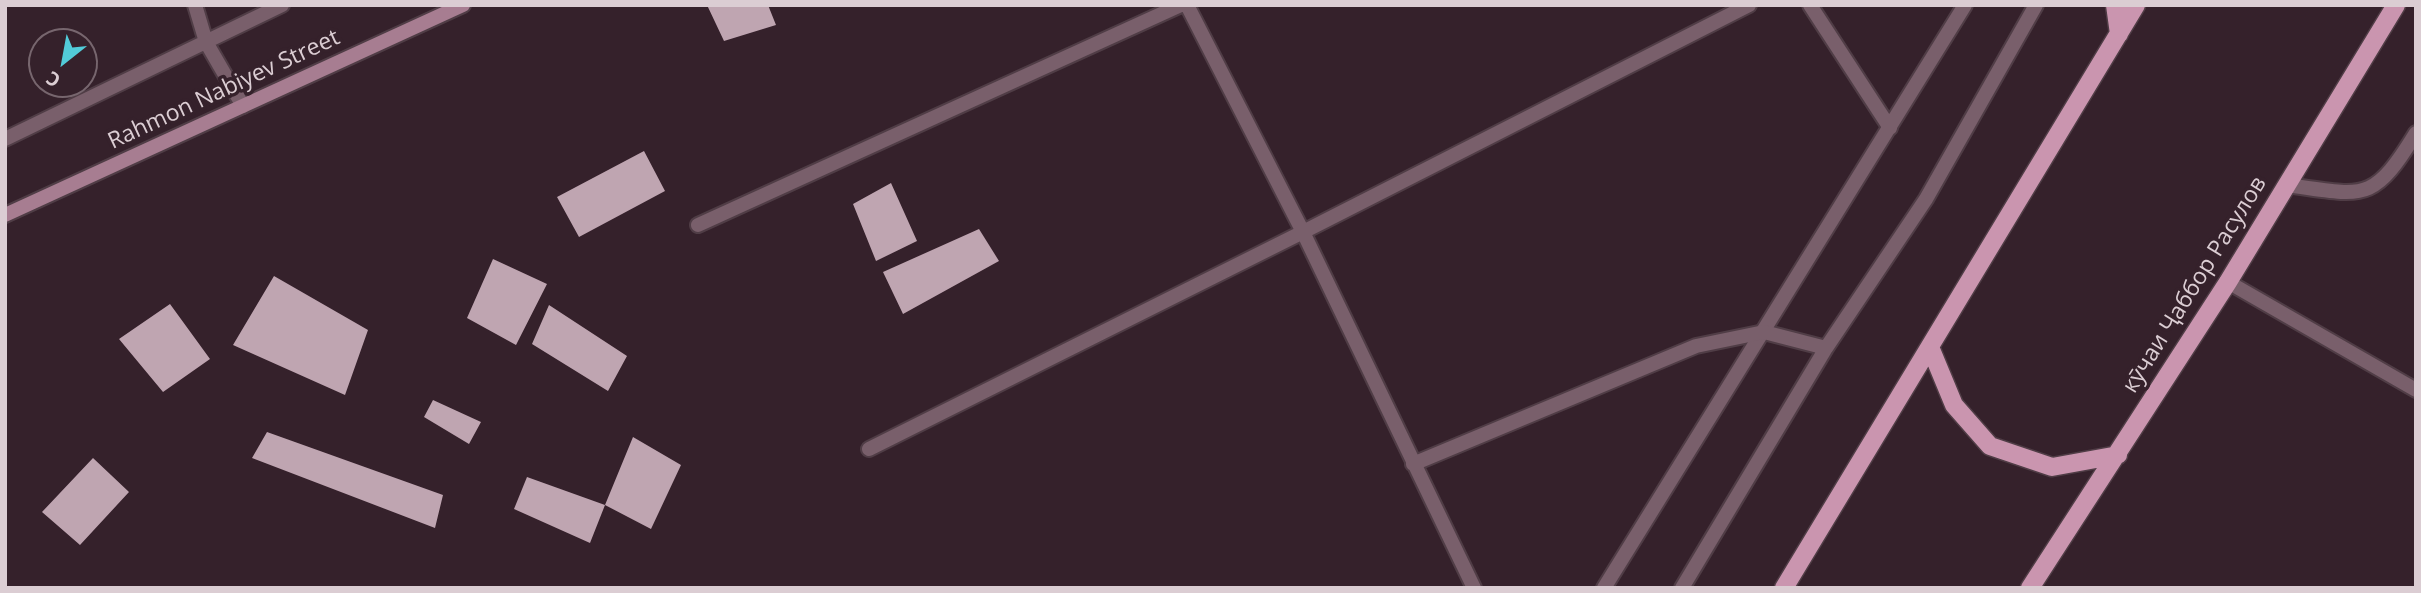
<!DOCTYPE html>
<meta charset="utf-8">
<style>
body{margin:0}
#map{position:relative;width:2421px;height:593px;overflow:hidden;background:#35212b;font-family:"Open Sans",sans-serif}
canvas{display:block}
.frame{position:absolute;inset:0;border:7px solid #dbcdd3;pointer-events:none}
.north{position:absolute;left:28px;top:28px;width:70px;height:70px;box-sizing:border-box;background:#35212b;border:2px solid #77666e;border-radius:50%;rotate:211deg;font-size:19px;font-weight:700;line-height:28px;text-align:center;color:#dbcdd3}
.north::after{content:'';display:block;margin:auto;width:24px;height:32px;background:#52cbd8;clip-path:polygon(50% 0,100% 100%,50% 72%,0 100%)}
</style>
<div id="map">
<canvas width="2421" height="593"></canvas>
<div class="frame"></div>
<div class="north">С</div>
</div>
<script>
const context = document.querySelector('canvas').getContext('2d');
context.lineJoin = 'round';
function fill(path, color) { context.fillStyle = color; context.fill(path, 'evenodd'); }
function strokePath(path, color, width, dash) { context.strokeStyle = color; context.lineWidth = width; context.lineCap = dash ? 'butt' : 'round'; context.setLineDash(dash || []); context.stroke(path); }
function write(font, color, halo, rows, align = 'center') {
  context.font = font + ' "Open Sans",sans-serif'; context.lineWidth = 7; context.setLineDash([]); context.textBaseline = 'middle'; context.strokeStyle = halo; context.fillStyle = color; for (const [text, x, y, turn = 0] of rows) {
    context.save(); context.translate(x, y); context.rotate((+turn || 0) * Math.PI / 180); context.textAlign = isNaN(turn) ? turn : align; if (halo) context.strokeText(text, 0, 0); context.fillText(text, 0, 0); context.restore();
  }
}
const building = new Path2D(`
 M 707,5 L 768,5 L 776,25 L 724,41 Z
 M 644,151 L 665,191 L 579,237 L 557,197 Z
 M 891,183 L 917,241 L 876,261 L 853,204 Z
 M 979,229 L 999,261 L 903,314 L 883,272 Z
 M 493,259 L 547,284 L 516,345 L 467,318 Z
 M 274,276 L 368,330 L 345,395 L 233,345 Z
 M 170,304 L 210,359 L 163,392 L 119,339 Z
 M 549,305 L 627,356 L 608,391 L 532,344 Z
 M 433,400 L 481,422 L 469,444 L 424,417 Z
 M 267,432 L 443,495 L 435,528 L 252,458 Z
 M 633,437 L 681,465 L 651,529 L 605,505 Z
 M 93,458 L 129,492 L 80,545 L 42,512 Z
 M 527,477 L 605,505 L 590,543 L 514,509 Z`);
const service = new Path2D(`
 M 195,5 L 206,42 L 243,106
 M 1810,5 L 1890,128
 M 5,139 L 282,5
 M 2286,185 C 2364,195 2372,205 2416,133
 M 1604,588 L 1965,5`);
const minor = new Path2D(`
 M 1187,5 L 1303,232 L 1474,588
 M 698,225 L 1181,5
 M 2228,282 L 2416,390
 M 869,449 L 1303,232 L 1749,5
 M 1413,464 L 1696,346 L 1764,332 L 1826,348
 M 1682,588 L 1826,348 L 1926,199 L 2036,5`);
const secondary = new Path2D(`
 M 5,215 L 463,5`);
const primary = new Path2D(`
 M 2115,5 L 2119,34
 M 1930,347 L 1954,405 L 1990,446 L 2052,467 L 2118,455
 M 1784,588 L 2136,5
 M 2030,588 L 2228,282 L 2396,5`);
const streetNames = [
 ["Rahmon Nabiyev Street",224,90,-25],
 ["кӯчаи Ҷаббор Расулов",2195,285,-58]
];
fill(building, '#bfa5b1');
strokePath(service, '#503d46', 18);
strokePath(minor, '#503d46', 18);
strokePath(secondary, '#503d46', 18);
strokePath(primary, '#503d46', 21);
strokePath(service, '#795f6b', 14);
strokePath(minor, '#795f6b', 14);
strokePath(secondary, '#a77d91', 14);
strokePath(primary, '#ca95af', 18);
write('23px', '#dbcdd3', '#35212b', streetNames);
</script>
